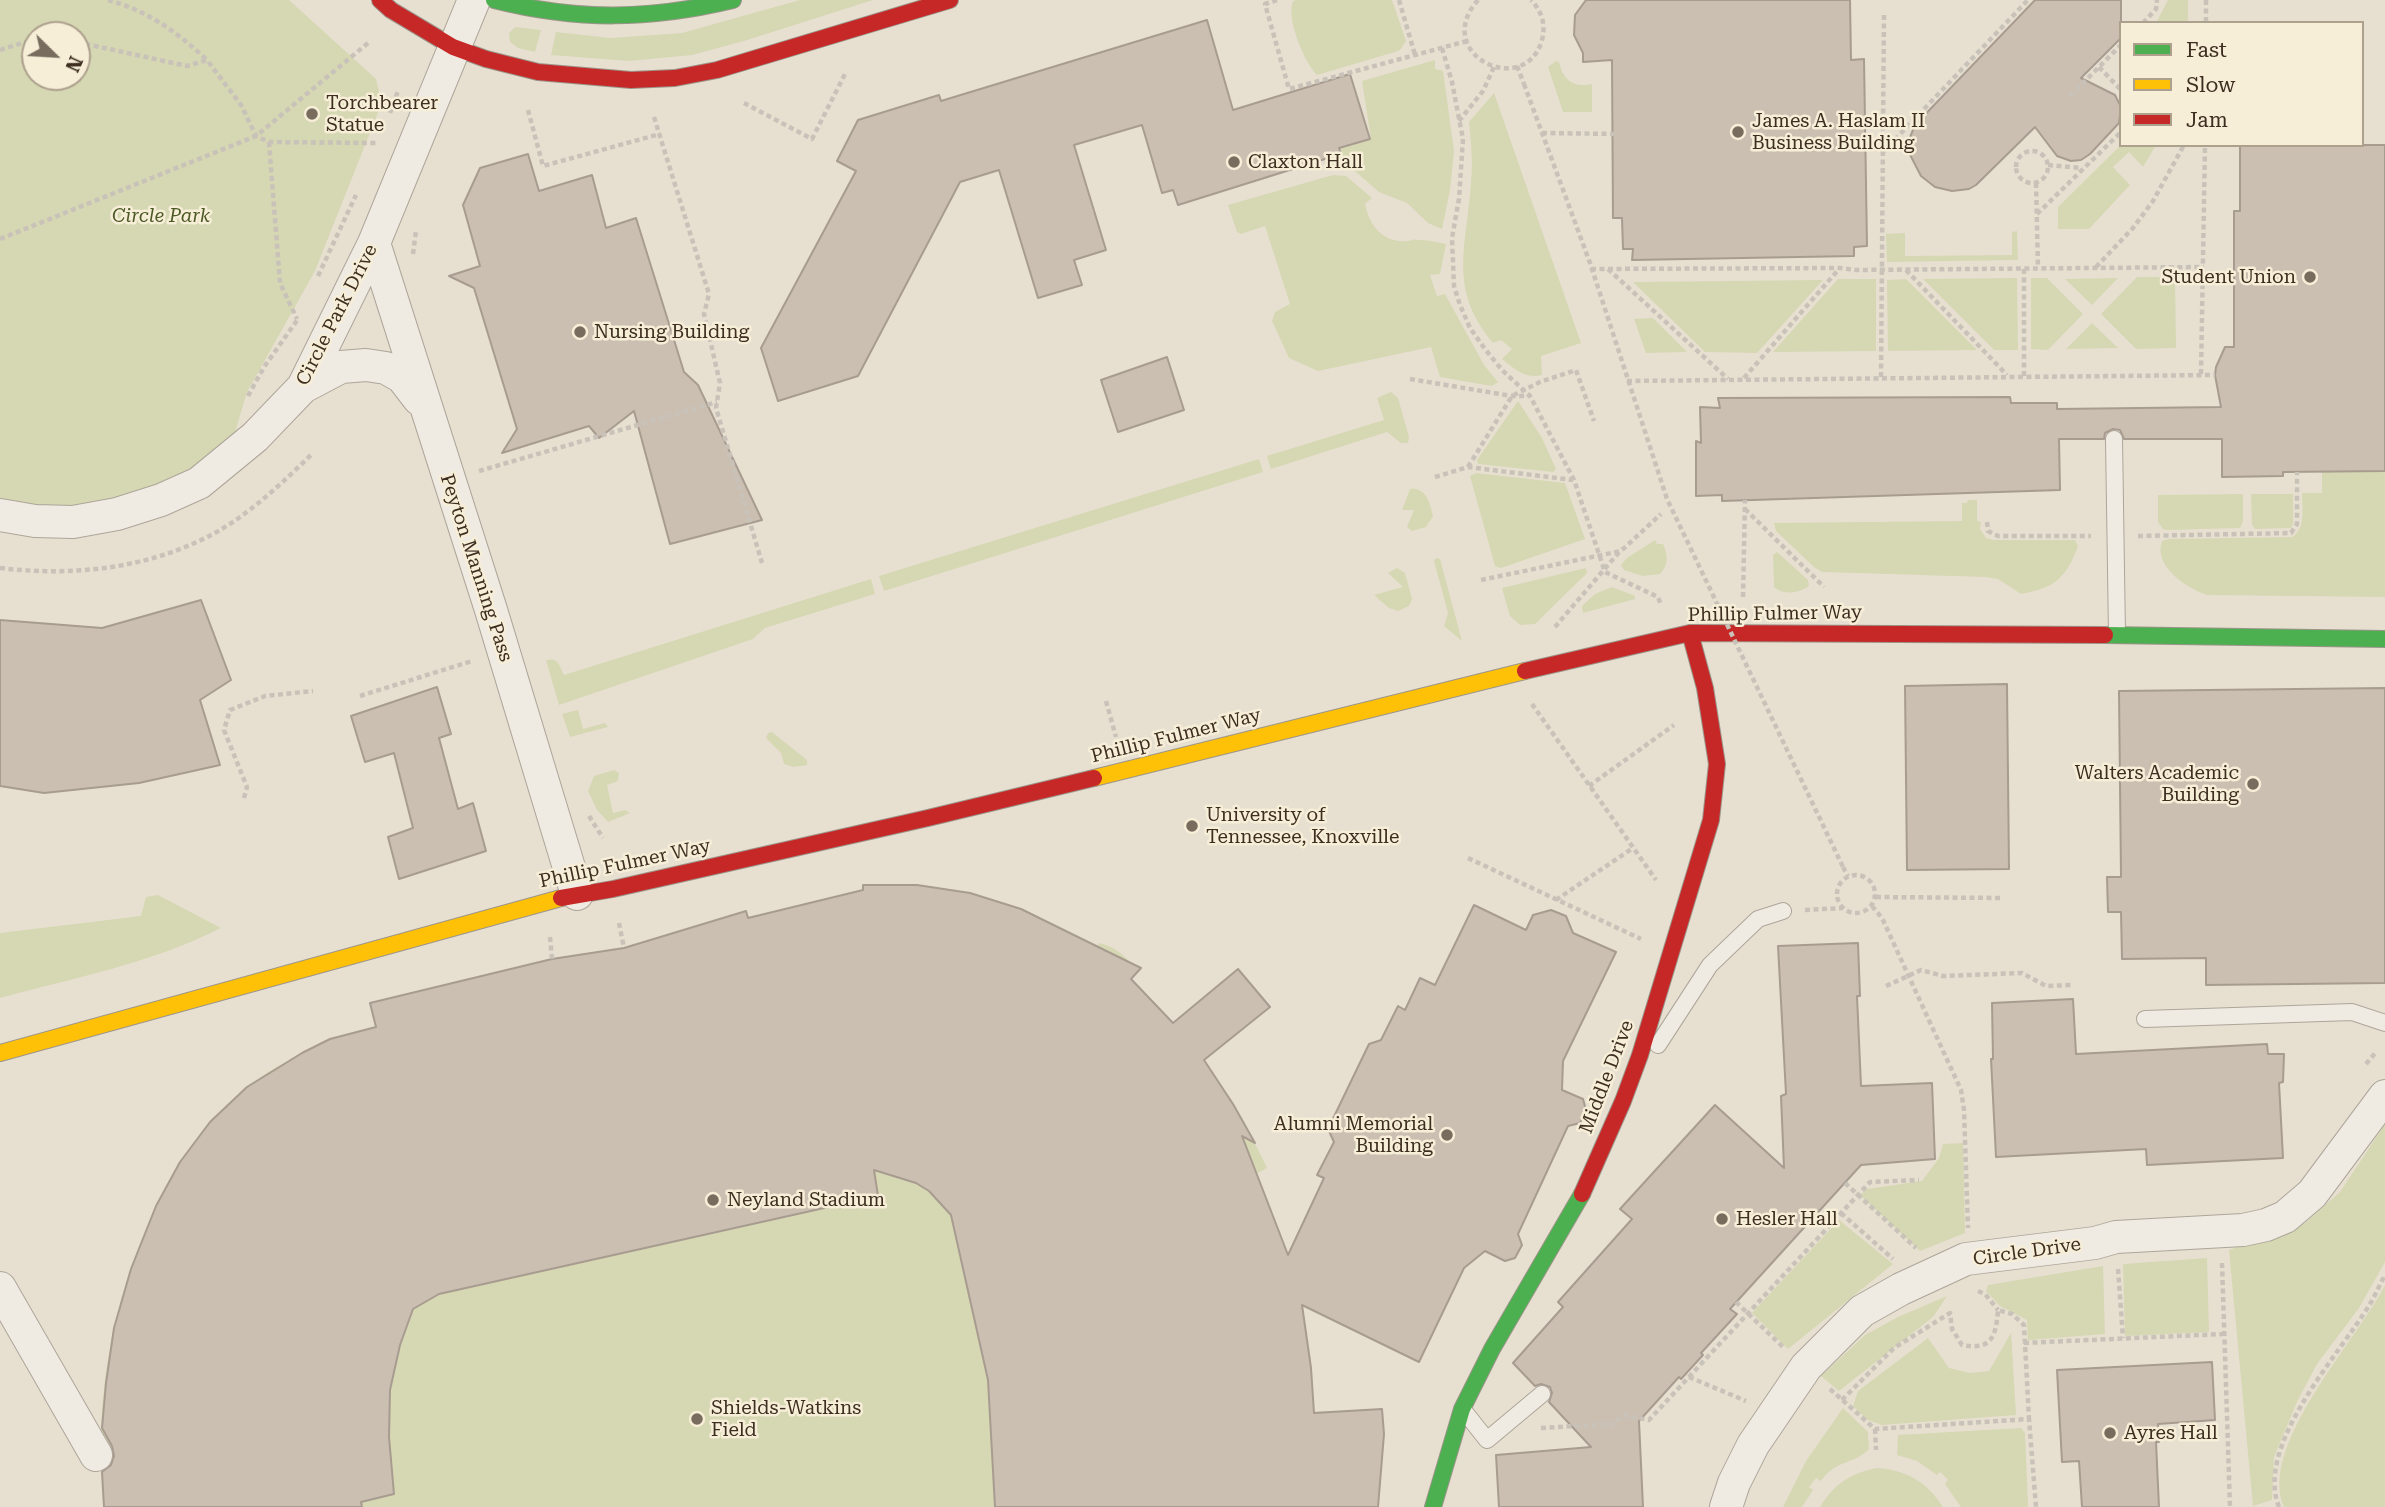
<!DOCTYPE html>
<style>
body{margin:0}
#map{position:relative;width:2385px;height:1507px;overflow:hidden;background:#e7e0d1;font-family:"Roboto Serif",serif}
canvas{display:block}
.legend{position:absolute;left:2119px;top:21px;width:245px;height:126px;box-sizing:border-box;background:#f7eed8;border:2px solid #ada18e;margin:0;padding:9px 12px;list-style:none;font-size:21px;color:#3d2e20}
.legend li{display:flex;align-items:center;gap:14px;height:35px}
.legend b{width:35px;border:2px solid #ada18e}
.north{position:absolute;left:21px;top:21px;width:70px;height:70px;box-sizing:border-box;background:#f7eed8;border:2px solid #ada18e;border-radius:50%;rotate:114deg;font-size:19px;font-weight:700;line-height:28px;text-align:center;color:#3d2e20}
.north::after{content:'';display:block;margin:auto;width:24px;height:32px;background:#786c5e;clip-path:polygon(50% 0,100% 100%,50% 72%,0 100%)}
</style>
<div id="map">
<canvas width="2385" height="1507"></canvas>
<ul class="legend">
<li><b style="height:9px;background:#4caf50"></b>Fast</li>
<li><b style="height:9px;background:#ffc107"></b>Slow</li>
<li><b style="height:9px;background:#c62828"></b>Jam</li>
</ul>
<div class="north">N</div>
</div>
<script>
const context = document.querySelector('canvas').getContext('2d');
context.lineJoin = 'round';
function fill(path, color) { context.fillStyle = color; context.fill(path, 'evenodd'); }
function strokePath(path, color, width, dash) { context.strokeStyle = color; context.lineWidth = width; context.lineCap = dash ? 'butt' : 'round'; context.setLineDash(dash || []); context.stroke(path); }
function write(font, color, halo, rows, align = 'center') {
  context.font = font + ' "Roboto Serif",serif'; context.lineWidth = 5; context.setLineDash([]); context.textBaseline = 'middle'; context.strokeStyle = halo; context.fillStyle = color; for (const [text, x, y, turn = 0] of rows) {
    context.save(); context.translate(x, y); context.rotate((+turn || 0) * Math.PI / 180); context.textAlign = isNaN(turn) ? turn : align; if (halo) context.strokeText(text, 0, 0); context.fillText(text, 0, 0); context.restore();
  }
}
const green = new Path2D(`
 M 0,0 L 289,0 L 376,79 L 380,96 L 379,110 L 315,271 L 247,392 L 236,429 L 239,432 L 196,468 L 157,490 L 68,514 L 0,507 ZM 35,35 L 77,35 L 77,77 L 35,77 Z
 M 800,0 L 873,0 L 744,41 L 692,55 L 629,61 L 551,55 L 556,32 L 610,38 L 682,33 Z
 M 1297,0 L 1392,0 L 1406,41 L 1400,50 L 1395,52 L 1317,75 C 1304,62 1286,19 1293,1 Z
 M 2168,0 L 2188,0 L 2188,23 L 2156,23 Z
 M 515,27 L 541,30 L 535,52 L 518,48 L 510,42 L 509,33 Z
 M 1435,60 L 1435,69 L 1443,71 L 1454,151 L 1450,190 L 1442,229 L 1428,223 L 1407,203 L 1379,192 L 1349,166 L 1326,167 L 1324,162 L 1341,154 L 1339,148 L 1371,139 L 1362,81 Z
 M 1556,61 L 1559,62 C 1563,80 1573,88 1592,84 L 1592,112 L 1563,112 L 1548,67 Z
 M 1494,93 L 1581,343 L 1541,356 L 1542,375 C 1524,379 1515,369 1502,359 L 1512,349 L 1501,340 L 1493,343 C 1447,288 1467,246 1471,182 C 1473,163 1471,142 1469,122 Z
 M 2121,145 L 2156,145 L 2143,167 L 2129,152 L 2113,167 L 2130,185 L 2089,229 L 2058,229 L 2058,207 Z
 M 1333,175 L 1346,176 L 1372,198 L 1365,204 C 1369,225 1383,243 1407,241 C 1417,240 1408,239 1418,240 C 1427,240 1437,242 1446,244 L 1440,274 L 1430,275 L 1437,296 L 1445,294 L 1484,365 L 1498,382 L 1492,386 L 1440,377 L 1431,347 L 1318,371 L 1289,358 L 1272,321 L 1275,312 L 1290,304 L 1265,226 L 1241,234 L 1237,232 L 1228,205 Z
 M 2017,231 L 2018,260 L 1887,262 L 1886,234 L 1905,233 L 1905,256 L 2012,255 L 2012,232 Z
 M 2137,277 L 2175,277 L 2176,348 L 2136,349 L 2101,314 Z
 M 2017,278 L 2018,350 L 1994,350 L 1923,279 Z
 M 2031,278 L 2047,278 L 2083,314 L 2048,350 L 2031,349 Z
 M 2118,278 L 2092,305 L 2065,279 Z
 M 1838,279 L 1876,279 L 1876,351 L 1773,352 Z
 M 1906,279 L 1977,350 L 1888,351 L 1887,280 Z
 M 1823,280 L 1757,353 L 1705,352 L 1633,282 Z
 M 1653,318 L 1687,352 L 1646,353 L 1634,319 Z
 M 2092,323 L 2118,348 L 2066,349 Z
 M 1391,392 L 1398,398 L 1409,437 L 1408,443 L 1401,443 L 1387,432 L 1271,469 L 1267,456 L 1384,420 L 1377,398 Z
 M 1518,401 L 1542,438 L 1556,469 L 1553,472 L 1478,464 L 1477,460 Z
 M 1259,459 L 1263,472 L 884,591 L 879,576 Z
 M 2322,471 L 2385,471 L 2385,597 L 2207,595 C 2186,588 2153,566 2162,541 L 2169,539 L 2293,537 C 2306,526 2302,509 2302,493 L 2322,493 Z
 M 1476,473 L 1565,483 L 1585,539 L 1501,568 L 1495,566 L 1470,476 Z
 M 1410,489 C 1426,487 1430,502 1433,516 L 1426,527 L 1412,531 L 1407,527 L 1414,510 L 1402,510 Z
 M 2243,494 L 2243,522 L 2240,528 L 2167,530 L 2163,529 L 2158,522 L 2158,495 Z
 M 2251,494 L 2293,494 L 2293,524 L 2291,528 L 2255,529 L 2252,525 Z
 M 1968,500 L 1977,500 L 1977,521 L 1981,522 L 1980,529 L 1986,538 L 1993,540 L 2075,540 L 2078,546 C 2066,579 2054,588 2021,594 L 1998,579 L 1986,577 L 1822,572 L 1814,567 L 1776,531 L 1774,523 L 1962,521 L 1962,503 L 1967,503 Z
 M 1655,540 L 1657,544 L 1663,544 C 1668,556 1669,564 1660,574 L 1643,576 L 1624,570 L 1621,565 L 1627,558 Z
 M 1777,552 L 1808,580 L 1809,586 C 1799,593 1784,596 1774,587 L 1773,555 Z
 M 1436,558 L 1440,559 L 1462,641 L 1444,626 L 1448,613 L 1434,561 Z
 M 1397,568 L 1405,573 L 1412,599 L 1409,606 L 1398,611 L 1389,608 L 1374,595 L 1403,587 L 1388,573 Z
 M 1586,568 L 1587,573 L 1535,624 L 1520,625 L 1510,616 L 1502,588 Z
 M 871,579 L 875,594 L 765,628 L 753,639 L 559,705 L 546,660 C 559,657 559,666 564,675 Z
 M 1612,587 L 1635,596 L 1635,599 L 1583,613 L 1582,606 L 1595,594 Z
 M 578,710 L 583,729 L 605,723 L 608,727 L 570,737 L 562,714 Z
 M 772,732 L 807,760 L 807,765 L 793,767 L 784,764 L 781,753 L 766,738 L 768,733 Z
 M 614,770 L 619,773 L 618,781 L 607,785 L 613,813 L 625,810 L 630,813 L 608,822 L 597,810 L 588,791 L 594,776 Z
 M 863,885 C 881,885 899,883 917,885 C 980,890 1042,913 1093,950 L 1100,943 C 1114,947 1124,954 1133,966 L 1131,980 C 1188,1033 1234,1097 1267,1168 L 1256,1174 C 1288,1251 1308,1329 1314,1412 L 1382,1409 L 1384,1434 L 1378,1507 L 104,1507 C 103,1486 101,1464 101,1443 C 101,1322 150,1166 246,1088 C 283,1057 331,1043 375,1027 L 370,1003 L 552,959 L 624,948 L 746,911 L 748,918 L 860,891 L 861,897 L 863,897 Z
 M 158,895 L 221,928 C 152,963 74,978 0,998 L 0,933 L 141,916 L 146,897 Z
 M 2385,1124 L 2385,1262 L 2359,1308 L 2317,1364 L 2297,1402 L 2274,1457 L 2272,1500 L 2253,1506 L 2229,1250 L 2305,1223 L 2340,1192 Z
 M 1963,1143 L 1965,1233 L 1920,1251 L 1860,1195 L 1867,1189 L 1922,1181 L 1939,1158 L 1943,1144 Z
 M 1839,1220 L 1893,1264 L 1788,1349 L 1752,1313 Z
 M 2207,1258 L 2209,1332 L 2125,1336 L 2123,1264 Z
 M 2103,1266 L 2105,1334 L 2028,1340 L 2027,1320 L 2000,1306 L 1986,1291 L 1988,1285 Z
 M 2385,1285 L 2385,1507 L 2284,1507 C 2257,1446 2358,1339 2385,1285 Z
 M 1947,1296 L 1933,1317 L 1839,1391 L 1821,1376 L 1865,1335 L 1898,1317 Z
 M 2011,1333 L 2016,1415 L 1882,1425 L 1868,1420 L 1853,1406 L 1858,1391 L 1928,1338 L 1949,1368 L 1970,1373 L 1989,1371 Z
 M 1843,1408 L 1868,1432 L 1869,1449 C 1857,1463 1835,1460 1821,1481 L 1816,1478 L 1809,1487 L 1813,1490 L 1802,1507 L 1783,1507 L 1806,1461 Z
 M 2021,1428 L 2025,1433 L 2028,1507 L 1961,1507 L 1945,1484 L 1948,1480 L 1940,1472 L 1937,1475 L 1917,1461 L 1897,1455 L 1898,1435 Z
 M 1877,1468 C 1907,1470 1927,1482 1943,1507 L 1820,1507 C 1834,1484 1851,1473 1877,1468 Z`);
const building = new Path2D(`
 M 1586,0 L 1850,0 L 1851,60 L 1864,59 L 1867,246 L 1854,247 L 1854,256 L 1632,260 L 1633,249 L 1623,249 L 1622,218 L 1613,218 L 1612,60 L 1583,62 L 1583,53 L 1574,35 L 1575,15 Z
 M 2035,0 L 2121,0 L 2121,38 L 2081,78 L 2115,95 L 2121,107 L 2119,123 L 2090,154 L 2081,160 L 2071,161 L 2057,156 L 2035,127 L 1976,185 L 1969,189 L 1952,191 L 1935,187 L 1921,176 L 1906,147 L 1915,125 Z
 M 1207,20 L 1233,110 L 1350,74 L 1370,139 L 1339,148 L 1341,154 L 1178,205 L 1173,190 L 1162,193 L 1142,125 L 1074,145 L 1106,250 L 1074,260 L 1082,285 L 1038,298 L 999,170 L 960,182 L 858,376 L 778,401 L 761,348 L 856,171 L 837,161 L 858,120 L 939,95 L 941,101 Z
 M 2240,145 L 2385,145 L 2385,471 L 2283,472 L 2283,476 L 2222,477 L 2222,439 L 2124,439 L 2120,430 L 2113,429 L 2105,433 L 2104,439 L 2059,439 L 2060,490 L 1722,501 L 1722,495 L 1696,496 L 1696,441 L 1701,443 L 1700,407 L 1720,408 L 1718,398 L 2010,397 L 2011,403 L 2057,403 L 2057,409 L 2221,407 L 2215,375 L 2216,367 L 2225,347 L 2234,347 L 2234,211 L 2240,211 Z
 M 528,154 L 539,191 L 592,175 L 606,228 L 636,218 L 684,372 L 698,385 L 762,520 L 670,544 L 634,411 L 599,438 L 589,426 L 502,453 L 517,429 L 474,288 L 449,276 L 480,266 L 463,205 L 480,168 Z
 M 1167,357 L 1184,410 L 1118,432 L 1101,380 Z
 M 201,600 L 231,680 L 200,700 L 220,765 L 139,783 L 44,793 L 0,786 L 0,620 L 102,628 Z
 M 2007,684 L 2009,869 L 1907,870 L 1905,686 Z
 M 437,687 L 451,734 L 439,738 L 458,809 L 473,803 L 486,851 L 399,879 L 388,837 L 413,828 L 394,753 L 365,762 L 351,716 Z
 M 2385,688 L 2385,983 L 2206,985 L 2206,958 L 2122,959 L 2121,912 L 2108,912 L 2107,877 L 2121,877 L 2119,691 Z
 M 863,885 L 917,885 L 970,893 L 1021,909 L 1141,968 L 1131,979 L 1173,1023 L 1238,969 L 1270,1007 L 1204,1060 L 1233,1104 L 1255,1143 L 1242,1136 L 1288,1255 L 1324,1178 L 1317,1175 L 1334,1142 L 1328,1129 L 1369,1044 L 1381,1040 L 1398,1006 L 1405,1010 L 1420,978 L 1435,985 L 1474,905 L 1526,930 L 1533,915 L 1551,910 L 1566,916 L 1573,933 L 1616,952 L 1563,1061 L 1562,1090 L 1583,1099 L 1586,1110 L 1580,1123 L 1568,1126 L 1518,1234 L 1522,1245 L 1515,1258 L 1505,1261 L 1485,1251 L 1464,1268 L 1419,1362 L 1302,1305 L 1311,1368 L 1314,1413 L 1382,1409 L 1384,1434 L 1378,1507 L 995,1507 L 988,1380 L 951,1215 L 929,1191 L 916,1183 L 874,1170 L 878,1196 L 439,1294 L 413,1309 L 400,1345 L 390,1390 L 389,1437 L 394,1494 L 361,1502 L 362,1507 L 104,1507 L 102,1472 L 111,1465 L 114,1456 L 112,1446 L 102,1428 L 106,1383 L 114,1328 L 131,1269 L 156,1206 L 180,1162 L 210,1122 L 247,1087 L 302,1053 L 330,1039 L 376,1027 L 370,1003 L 552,959 L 624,948 L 746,911 L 748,918 L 863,890 Z
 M 1858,943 L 1860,996 L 1857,996 L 1861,1086 L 1932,1083 L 1935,1159 L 1861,1165 L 1730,1309 L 1737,1314 L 1701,1353 L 1703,1355 L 1681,1379 L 1679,1377 L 1639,1421 L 1643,1507 L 1499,1507 L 1496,1455 L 1591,1447 L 1549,1402 L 1552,1393 L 1550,1387 L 1541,1384 L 1535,1386 L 1513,1363 L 1563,1307 L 1558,1302 L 1632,1219 L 1620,1209 L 1715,1105 L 1784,1168 L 1781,1096 L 1786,1094 L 1778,946 Z
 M 2073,999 L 2076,1054 L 2267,1044 L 2268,1054 L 2284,1054 L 2283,1082 L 2279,1083 L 2283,1158 L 2147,1165 L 2146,1149 L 1996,1157 L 1991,1059 L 1993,1059 L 1992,1003 Z
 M 2212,1362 L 2215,1420 L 2158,1424 L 2159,1442 L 2156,1442 L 2159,1507 L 2082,1507 L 2079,1461 L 2062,1462 L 2057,1370 Z`);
const path = new Path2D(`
 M 108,0 C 146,10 177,32 206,59
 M 1277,0 L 1265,4 L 1289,89 L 1467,41
 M 1399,0 L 1415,55
 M 1478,0 C 1430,54 1525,100 1542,40 C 1546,25 1542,11 1531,0
 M 2206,0 L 2206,23
 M 2143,23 L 2156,9 L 2157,0
 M 77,42 L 187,66 L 207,60 L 241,105 L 256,136 L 269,142 L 379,143
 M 1442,48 L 1452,82 L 1463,139 L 1459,199 L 1452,238 L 1454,286 L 1460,305 L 1470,328 L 1485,349 L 1502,370 L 1530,396 L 1574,480 L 1605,572 L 1658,597 L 1661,605
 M 0,50 L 35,39
 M 1517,66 L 1524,84
 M 2099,67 L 2121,90
 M 2070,96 L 2121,45
 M 744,103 L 812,139 L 846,72
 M 528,110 L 543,166 L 660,134
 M 390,113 L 398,91
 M 654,117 L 709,294 L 704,314 L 720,383 L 716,408 L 762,563
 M 1459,121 L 1483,91 L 1494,67
 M 1542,133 L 1618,134
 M 269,142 L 280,283 L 297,319
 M2016 167a16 16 0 1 1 32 0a16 16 0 1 1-32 0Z
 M 1883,152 L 2028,0
 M 2048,165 L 2082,168
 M 2036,183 L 2038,268
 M 2037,214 L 2121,132
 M 0,239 L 256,136 L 368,43
 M 413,254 L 416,231
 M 2096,267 L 2133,228 L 2153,201 L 2184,145
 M 1591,269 L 1840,268 L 1856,270 L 2204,267
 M 1608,269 L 1728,379
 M 1906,270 L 2007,375
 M 318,276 L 356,195
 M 2201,374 L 2205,145
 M 2024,376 L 2024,269
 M 1881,377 L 1884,13
 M 1744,378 L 1839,269
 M 1410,379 L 1512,396 L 1529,396
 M 1627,381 L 2215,375
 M 248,396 L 264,367 L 298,319
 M 1468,467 L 1512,396 L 1540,382 L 1576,370 L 1594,421
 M 479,471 L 717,402
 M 1435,477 L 1468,467 L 1573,480
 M 1745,509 L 1824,587
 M 1987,522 L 1988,531 L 1998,536 L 2091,536
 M 2138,536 L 2291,533 L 2297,524 L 2297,472
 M 0,568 C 67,576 137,570 199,541 C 243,521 279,486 313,453
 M 1481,580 L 1621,551 L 1661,514
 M 1743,597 L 1745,500
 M 1555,627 L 1620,551
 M 360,696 L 472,661
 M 1106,701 L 1116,737
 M 1532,704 L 1656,880
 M 1589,786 L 1674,725
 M 244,798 L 247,787 L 224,730 L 230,710 L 265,696 L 313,691
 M 589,816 L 603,838
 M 1468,858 L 1641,939
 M 1843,867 L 1848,876
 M1837 894a19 19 0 1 1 38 0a19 19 0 1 1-38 0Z
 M 1876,897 L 2003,898
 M 1556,900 L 1633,848
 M 1872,906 L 1882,918 L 1961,1090 L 1964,1110 L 1968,1228
 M 1805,910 L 1843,908
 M 619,923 L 624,948
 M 550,937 L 552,959
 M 1886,986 L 1921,970 L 1943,976 L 2022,973 L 2046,986 L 2073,985
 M 2366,1064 L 2376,1052
 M 1841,1213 L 1893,1259
 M 2222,1263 L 2230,1507
 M 2118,1269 L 2123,1338
 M 1978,1291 L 1985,1294 L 1998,1310
 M 2024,1343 L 2223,1334
 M 1689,1377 L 1746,1401
 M 1830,1389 L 1875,1429 L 2029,1419 L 2036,1507
 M 1842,1400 L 1894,1348 L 1950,1313 L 1952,1329 L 1962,1345 C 1992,1351 1996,1336 1998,1310 L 2012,1314 L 2024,1325 L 2029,1419
 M 1541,1428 L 1612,1424 L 1624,1415 L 1649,1420 L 1870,1182 L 1919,1180
 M 1875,1429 L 1876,1450
 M 2279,1507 C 2254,1445 2340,1354 2370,1304 C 2376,1294 2380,1284 2385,1275`);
const lane = new Path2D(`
 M 2114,439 L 2117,635
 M 2145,1019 L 2352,1012 L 2385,1023
 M 1658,1045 L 1710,965 L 1758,919 L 1783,911
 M 1464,1411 L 1487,1440 L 1542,1394`);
const street = new Path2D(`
 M 374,243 L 491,610 L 577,894
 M 303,387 L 341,367 L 366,365 L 386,368 L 402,377 L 419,399
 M 0,515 L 35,521 L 73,522 L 117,514 L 161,500 L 199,483 L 255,437 L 303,387 L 374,243 L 474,0
 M 0,1288 L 96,1455
 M 1726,1507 L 1734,1483 L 1753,1445 L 1806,1367 L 1862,1311 L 1901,1289 L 1966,1259 L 2095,1243 L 2116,1237 L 2243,1230 L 2266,1225 L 2285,1217 L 2312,1194 L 2385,1096`);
const fast = new Path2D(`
 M 494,0 C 577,21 650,20 733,0
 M 2105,635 L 2385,639
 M 1433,1507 L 1462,1409 L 1492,1349 L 1582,1194`);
const slow = new Path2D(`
 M 1094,778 L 1525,671
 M 0,1053 L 561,898`);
const jam = new Path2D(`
 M 380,0 L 391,10 L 453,47 L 486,59 L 538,72 L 631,80 L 675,78 L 717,70 L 950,0
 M 1525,671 L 1690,633 L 2105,635
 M 561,898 L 613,889 L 928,818 L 1094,778
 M 1582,1194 L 1623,1101 L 1640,1055 L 1711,820 L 1717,764 L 1705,688 L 1690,633`);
const pathBridge = new Path2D(`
 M 1524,84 L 1590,263 L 1667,499 L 1843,867
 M 1845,1183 L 1916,1248
 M 1736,1302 L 1784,1348`);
const markers = [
 [312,114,7,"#786c5e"],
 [1738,132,7,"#786c5e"],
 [1234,162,7,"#786c5e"],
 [2310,277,7,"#786c5e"],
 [580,332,7,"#786c5e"],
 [2253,784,7,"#786c5e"],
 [1192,826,7,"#786c5e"],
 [1447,1135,7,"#786c5e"],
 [713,1200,7,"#786c5e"],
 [1722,1219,7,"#786c5e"],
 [697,1419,7,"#786c5e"],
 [2110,1433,7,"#786c5e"]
];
const poiNames = [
 ["Torchbearer",326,103],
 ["Statue",326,125],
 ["James A. Haslam II",1752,121],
 ["Business Building",1752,143],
 ["Claxton Hall",1248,162],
 ["Student Union",2296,277,"right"],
 ["Nursing Building",594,332],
 ["Walters Academic",2239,773,"right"],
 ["Building",2239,795,"right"],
 ["University of",1206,815],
 ["Tennessee, Knoxville",1206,837],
 ["Alumni Memorial",1433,1124,"right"],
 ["Building",1433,1146,"right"],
 ["Neyland Stadium",727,1200],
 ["Hesler Hall",1736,1219],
 ["Shields-Watkins",711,1408],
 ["Field",711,1430],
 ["Ayres Hall",2124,1433]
];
const parkNames = [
 ["Circle Park",161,216]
];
const streetNames = [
 ["Circle Park Drive",337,315,-63],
 ["Peyton Manning Pass",476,568,72],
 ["Phillip Fulmer Way",1775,614,-1],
 ["Phillip Fulmer Way",1176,736,-14],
 ["Phillip Fulmer Way",625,864,-12],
 ["Middle Drive",1607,1077,-69],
 ["Circle Drive",2027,1252,-8]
];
fill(green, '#d6d7b3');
fill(building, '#cbbfb2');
strokePath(building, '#a89c90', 2);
strokePath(lane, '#ada599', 18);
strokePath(street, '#ada599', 34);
strokePath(fast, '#9c958a', 18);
strokePath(slow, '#9c958a', 18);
strokePath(jam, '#9c958a', 18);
strokePath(path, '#c8c2b9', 4.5, [5, 3.5]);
strokePath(lane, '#efebe3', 16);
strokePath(street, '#efebe3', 32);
strokePath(fast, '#4caf50', 16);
strokePath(slow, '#ffc107', 16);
strokePath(jam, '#c62828', 16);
strokePath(pathBridge, '#c8c2b9', 4.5, [5, 3.5]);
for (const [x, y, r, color] of markers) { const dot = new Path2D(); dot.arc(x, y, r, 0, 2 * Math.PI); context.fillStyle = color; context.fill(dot); strokePath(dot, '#f7eed8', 2.5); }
write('19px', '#3d2e20', '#f7eed8', poiNames, 'left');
write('italic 19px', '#4d5a26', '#f7eed8', parkNames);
write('19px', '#3d2e20', '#f7eed8', streetNames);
</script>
